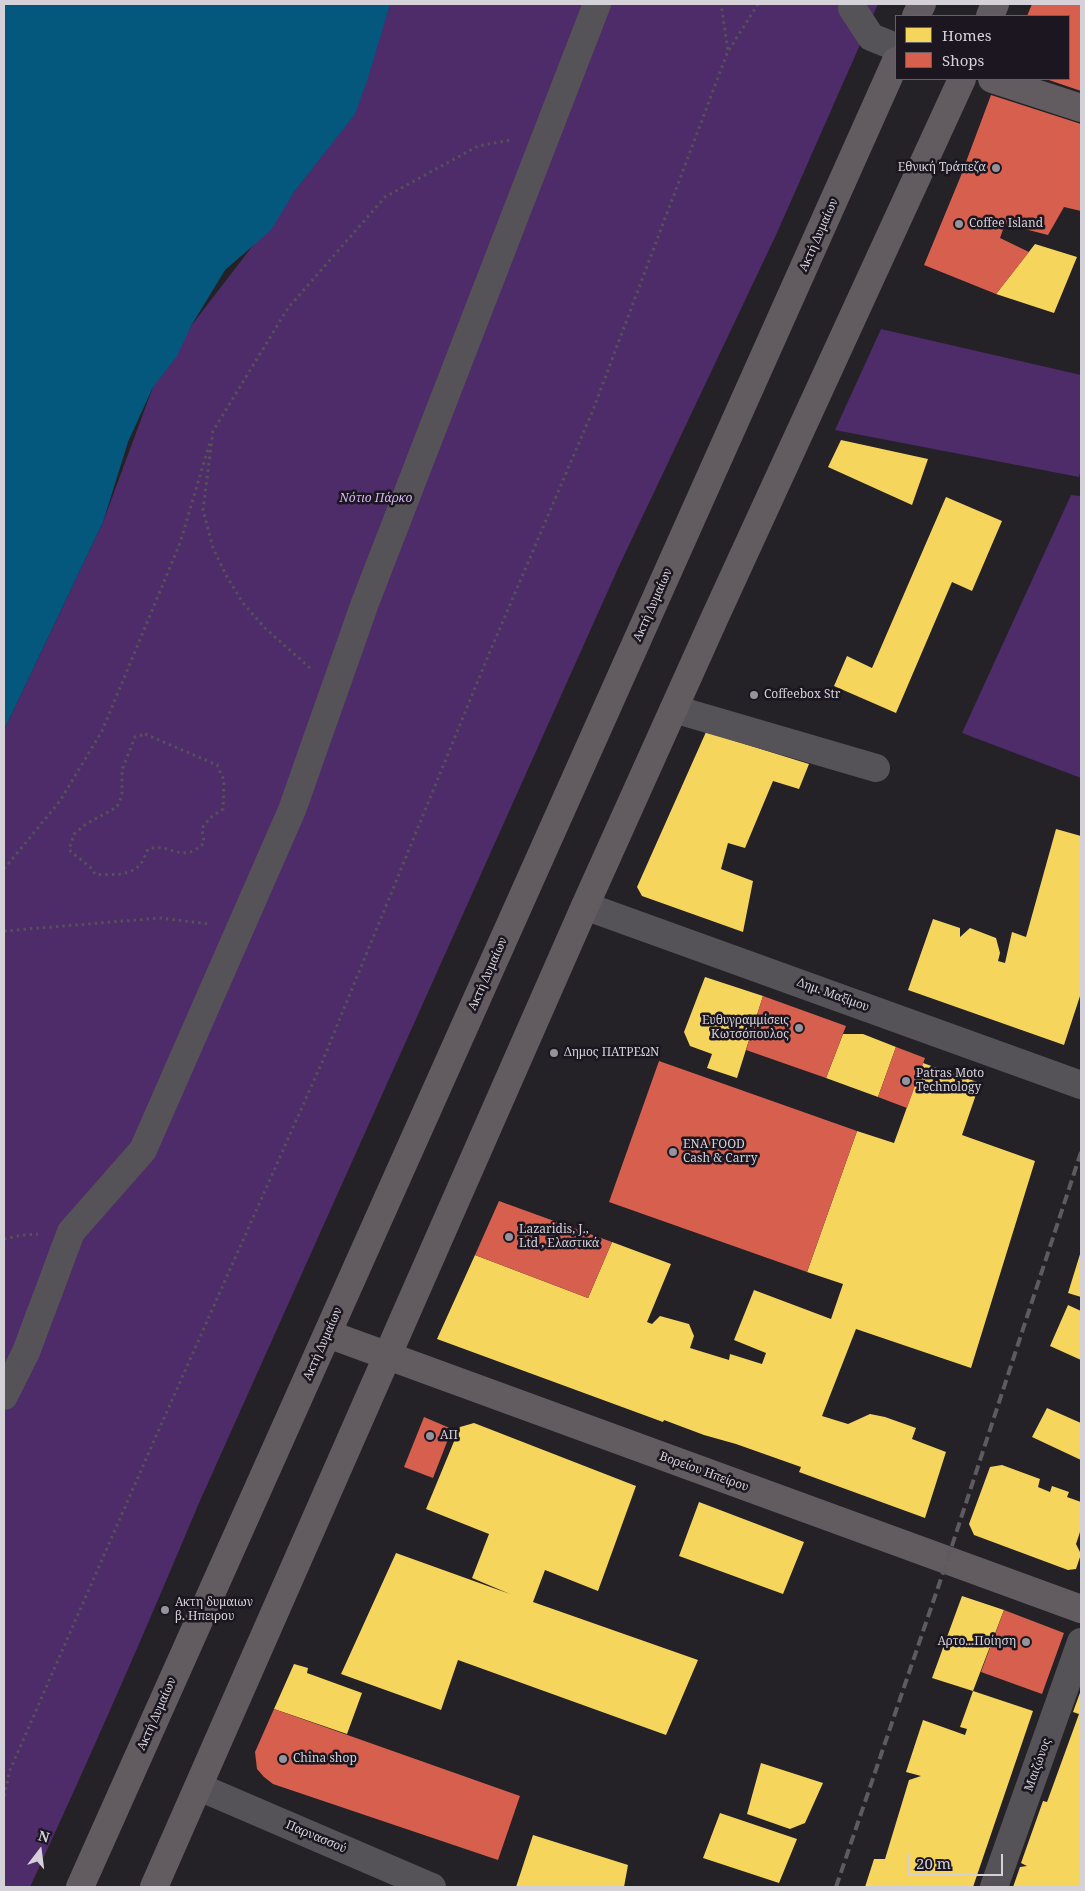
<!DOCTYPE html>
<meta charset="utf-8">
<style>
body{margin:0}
#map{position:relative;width:1085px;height:1891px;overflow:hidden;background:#242127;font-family:"Noto Serif",serif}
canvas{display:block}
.frame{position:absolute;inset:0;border:5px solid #d4d1d8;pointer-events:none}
.legend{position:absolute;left:895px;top:15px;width:175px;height:65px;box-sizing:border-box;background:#1b1620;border:1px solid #65616a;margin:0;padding:6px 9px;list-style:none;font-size:15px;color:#d4d1d8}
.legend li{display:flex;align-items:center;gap:10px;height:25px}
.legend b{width:25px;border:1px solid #65616a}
.north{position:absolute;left:15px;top:1826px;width:50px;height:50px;-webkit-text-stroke:4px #1b1620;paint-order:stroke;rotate:15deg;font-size:14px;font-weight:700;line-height:20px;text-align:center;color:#d4d1d8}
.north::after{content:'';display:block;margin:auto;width:18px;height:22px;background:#d4d1d8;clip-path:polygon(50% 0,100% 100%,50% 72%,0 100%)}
.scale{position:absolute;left:908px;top:1854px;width:95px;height:22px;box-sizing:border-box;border:2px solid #d4d1d8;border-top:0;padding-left:6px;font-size:15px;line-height:18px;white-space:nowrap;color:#d4d1d8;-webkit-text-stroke:4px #1b1620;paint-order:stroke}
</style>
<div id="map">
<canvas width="1085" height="1891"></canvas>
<div class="frame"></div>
<ul class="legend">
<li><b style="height:14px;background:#f6d55c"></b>Homes</li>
<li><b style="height:14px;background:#d6604d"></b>Shops</li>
</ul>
<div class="north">N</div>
<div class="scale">20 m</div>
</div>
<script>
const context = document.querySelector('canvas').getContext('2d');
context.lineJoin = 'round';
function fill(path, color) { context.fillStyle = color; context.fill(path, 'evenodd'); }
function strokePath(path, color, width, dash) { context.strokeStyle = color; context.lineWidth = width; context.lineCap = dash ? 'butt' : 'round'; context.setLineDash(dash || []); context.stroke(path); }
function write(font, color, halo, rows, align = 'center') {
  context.font = font + ' "Noto Serif",serif'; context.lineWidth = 5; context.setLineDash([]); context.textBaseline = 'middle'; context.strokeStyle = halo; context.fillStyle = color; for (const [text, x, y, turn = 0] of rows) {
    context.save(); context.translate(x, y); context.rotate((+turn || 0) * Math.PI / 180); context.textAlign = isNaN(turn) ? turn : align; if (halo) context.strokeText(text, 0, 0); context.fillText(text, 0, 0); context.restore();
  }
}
const green = new Path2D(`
 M 390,4 L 878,4 L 776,235 L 620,564 L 199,1503 C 145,1632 89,1760 30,1887 L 4,1887 L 4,730 L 103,522 L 153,387 L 191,326 L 354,114 Z
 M 881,329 L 1081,375 L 1081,469 L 1079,477 L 835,430 Z
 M 1071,495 L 1081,496 L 1081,778 L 962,733 Z`);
const water = new Path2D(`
 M 4,4 L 390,4 L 368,78 L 355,114 L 294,192 L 271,230 L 225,270 L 191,326 L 177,356 L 153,387 L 128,442 L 103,522 L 4,730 Z`);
const homes = new Path2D(`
 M 1035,244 L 1077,257 L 1054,313 L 996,294 Z
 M 841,440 L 928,459 L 912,505 L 828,467 Z
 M 946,497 L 1002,521 L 972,591 L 952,582 L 896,713 L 834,686 L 847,656 L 872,668 Z
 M 706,732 L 809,764 L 799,789 L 773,781 L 745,848 L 728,843 L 721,869 L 753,881 L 743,932 L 642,896 L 637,887 Z
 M 1056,829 L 1081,836 L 1081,993 L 1064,1045 L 908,990 L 933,919 L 960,928 L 960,937 L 970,928 L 996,938 L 1000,953 L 998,961 L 1005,963 L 1012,932 L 1026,937 Z
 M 705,977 L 763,996 L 737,1078 L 707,1068 L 712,1054 L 690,1046 L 684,1032 Z
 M 843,1034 L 863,1034 L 896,1047 L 878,1097 L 826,1078 Z
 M 923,1063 L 980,1083 L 962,1135 L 1035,1161 L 971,1368 L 856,1329 L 822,1416 L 848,1424 L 870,1414 L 885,1417 L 916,1428 L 912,1439 L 946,1452 L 925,1518 L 799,1472 L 801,1467 L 736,1444 L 704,1435 L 664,1420 L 663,1422 L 437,1339 L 475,1255 L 588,1298 L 612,1242 L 671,1264 L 647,1322 L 652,1324 L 660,1316 L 689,1324 L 694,1336 L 690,1348 L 729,1360 L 730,1354 L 762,1364 L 766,1353 L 734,1340 L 754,1290 L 831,1319 L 843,1284 L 807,1272 L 857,1131 L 894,1143 Z
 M 1081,1251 L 1081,1297 L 1068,1293 Z
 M 1068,1305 L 1081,1311 L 1081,1360 L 1050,1346 Z
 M 1047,1408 L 1081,1423 L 1081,1460 L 1032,1437 Z
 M 474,1423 L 636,1486 L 598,1591 L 545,1570 L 533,1602 L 698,1660 L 666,1735 L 458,1660 L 441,1710 L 341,1674 L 396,1553 L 510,1594 L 472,1578 L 489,1534 L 426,1509 L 460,1427 Z
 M 1002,1465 L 1040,1479 L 1038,1487 L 1050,1492 L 1052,1486 L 1069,1492 L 1067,1497 L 1081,1502 L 1081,1529 L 1076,1544 L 1081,1554 L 1076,1569 L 1068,1570 L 974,1535 L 969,1524 L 990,1467 Z
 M 699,1502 L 804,1542 L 783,1594 L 679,1556 Z
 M 962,1596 L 1004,1610 L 973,1691 L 932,1678 Z
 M 294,1664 L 308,1668 L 307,1673 L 362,1693 L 347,1734 L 274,1709 Z
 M 1081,1690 L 1081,1887 L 1013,1887 L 1020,1867 L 1027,1866 L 1021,1863 L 1043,1801 L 1047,1802 L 1079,1714 L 1073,1712 Z
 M 973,1691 L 1033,1711 L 973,1887 L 865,1887 L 874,1859 L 885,1859 L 909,1780 L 921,1776 L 906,1772 L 923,1720 L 965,1735 L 967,1729 L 960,1727 Z
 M 761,1763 L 823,1783 L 805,1823 L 790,1829 L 747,1814 Z
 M 720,1813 L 797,1839 L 779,1883 L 703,1858 Z
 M 533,1835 L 628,1865 L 624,1887 L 516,1887 Z`);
const shops = new Path2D(`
 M 1032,4 L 1081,4 L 1081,91 L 1046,79 L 1069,79 L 1069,16 L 1027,16 Z
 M 991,95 L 1081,124 L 1081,211 L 1064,207 L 1048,235 L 1005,224 L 1000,238 L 1029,252 L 996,294 L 924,265 L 960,178 Z
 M 763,996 L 846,1026 L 826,1078 L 746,1050 Z
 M 896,1047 L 925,1058 L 907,1108 L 878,1097 Z
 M 659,1061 L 857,1131 L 807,1272 L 609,1202 Z
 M 499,1201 L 612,1242 L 588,1298 L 475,1255 Z
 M 424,1417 L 452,1429 L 433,1478 L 404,1467 Z
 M 1004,1610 L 1064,1633 L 1042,1694 L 981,1672 Z
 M 274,1709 L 520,1796 L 498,1860 L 273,1784 L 264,1777 L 257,1769 L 255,1752 Z`);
const path = new Path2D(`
 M 729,50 L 758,4
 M 310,668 L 265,628 L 243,603 L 227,577 L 213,548 L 203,510 L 213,431 L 288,308 L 385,197 L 478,146 L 511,140
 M 145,734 L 217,765 L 224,780 L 223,809 L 210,818 L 202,828 L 204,843 C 181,865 171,842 148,849 C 146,853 145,857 143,860 C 135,877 110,875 95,874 L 90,867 L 69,850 L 74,834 L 86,824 L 117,807 L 122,796 L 122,770 L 135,737 Z
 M 4,869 L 60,801 L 102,731 L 180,543 L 210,442
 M 4,931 L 159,918 L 210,924
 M 4,1239 L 23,1235 L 38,1234
 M 4,1796 L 10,1770 L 153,1443 L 323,1060 L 486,661 L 593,410 L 728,51 L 721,4`);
const minor = new Path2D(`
 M 853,4 L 852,8 L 871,37 L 896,47
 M 674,709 L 876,768
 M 585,906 L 1081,1085
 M 4,1396 L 26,1352 L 71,1232 L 143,1150 L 292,810 L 365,603 L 597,4
 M 199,1787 L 432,1887
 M 994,1887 L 1081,1642`);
const major = new Path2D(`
 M 916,16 L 922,4
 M 990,16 L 995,4
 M 992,79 L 1081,108
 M 328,1334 L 1081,1609
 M 80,1887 L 896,61
 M 154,1887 L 585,906 L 715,617 L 962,79`);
const rail = new Path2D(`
 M 836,1887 L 947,1561 L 1081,1152`);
const markers = [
 [996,168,5,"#96939a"],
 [959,224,5,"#96939a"],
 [754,695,5,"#96939a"],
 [799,1028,5,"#96939a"],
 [554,1053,5,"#96939a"],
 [906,1081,5,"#96939a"],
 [673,1152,5,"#96939a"],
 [509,1237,5,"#96939a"],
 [430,1436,5,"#96939a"],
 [165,1610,5,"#96939a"],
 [1026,1642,5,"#96939a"],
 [283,1759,5,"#96939a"]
];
const poiNames = [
 ["Εθνική Τράπεζα",986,168,"right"],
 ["Coffee Island",969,224],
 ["Coffeebox Str",764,695],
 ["Ευθυγραμμίσεις",789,1021,"right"],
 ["Κωτσόπουλος",789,1035,"right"],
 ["Δημος ΠΑΤΡΕΩΝ",564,1053],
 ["Patras Moto",916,1074],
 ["Technology",916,1088],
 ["ENA FOOD",683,1145],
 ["Cash & Carry",683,1159],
 ["Lazaridis, J.,",519,1230],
 ["Ltd , Ελαστικά",519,1244],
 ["ΑΠ",440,1436],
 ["Ακτη δυμαιων",175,1603],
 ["β. Ηπειρου",175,1617],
 ["Αρτο...Ποίηση",1016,1642,"right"],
 ["China shop",293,1759]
];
const streetNames = [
 ["Ακτή Δυμαίων",819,235,-66],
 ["Ακτή Δυμαίων",653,605,-66],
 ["Ακτή Δυμαίων",488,974,-66],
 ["Δημ. Μαξίμου",833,995,20],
 ["Ακτή Δυμαίων",323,1344,-66],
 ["Βορείου Ηπείρου",704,1472,20],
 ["Ακτή Δυμαίων",157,1714,-66],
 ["Μαιζώνος",1038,1765,-70],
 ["Παρνασσού",316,1837,23]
];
const parkNames = [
 ["Νότιο Πάρκο",376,499]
];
fill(green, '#4e2b69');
fill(water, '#05587d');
fill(homes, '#f6d55c');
fill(shops, '#d6604d');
strokePath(path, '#545257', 3, [2.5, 4]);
strokePath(minor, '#555357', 28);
strokePath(major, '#625b60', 28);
strokePath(rail, '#5d5b5f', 4, [10, 5]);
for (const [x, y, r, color] of markers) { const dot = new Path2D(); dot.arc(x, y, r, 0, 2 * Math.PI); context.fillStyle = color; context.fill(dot); strokePath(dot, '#1b1620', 2); }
write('12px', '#d4d1d8', '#1b1620', poiNames, 'left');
write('12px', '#d4d1d8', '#1b1620', streetNames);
write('italic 12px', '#d7b6f4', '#1b1620', parkNames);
</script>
